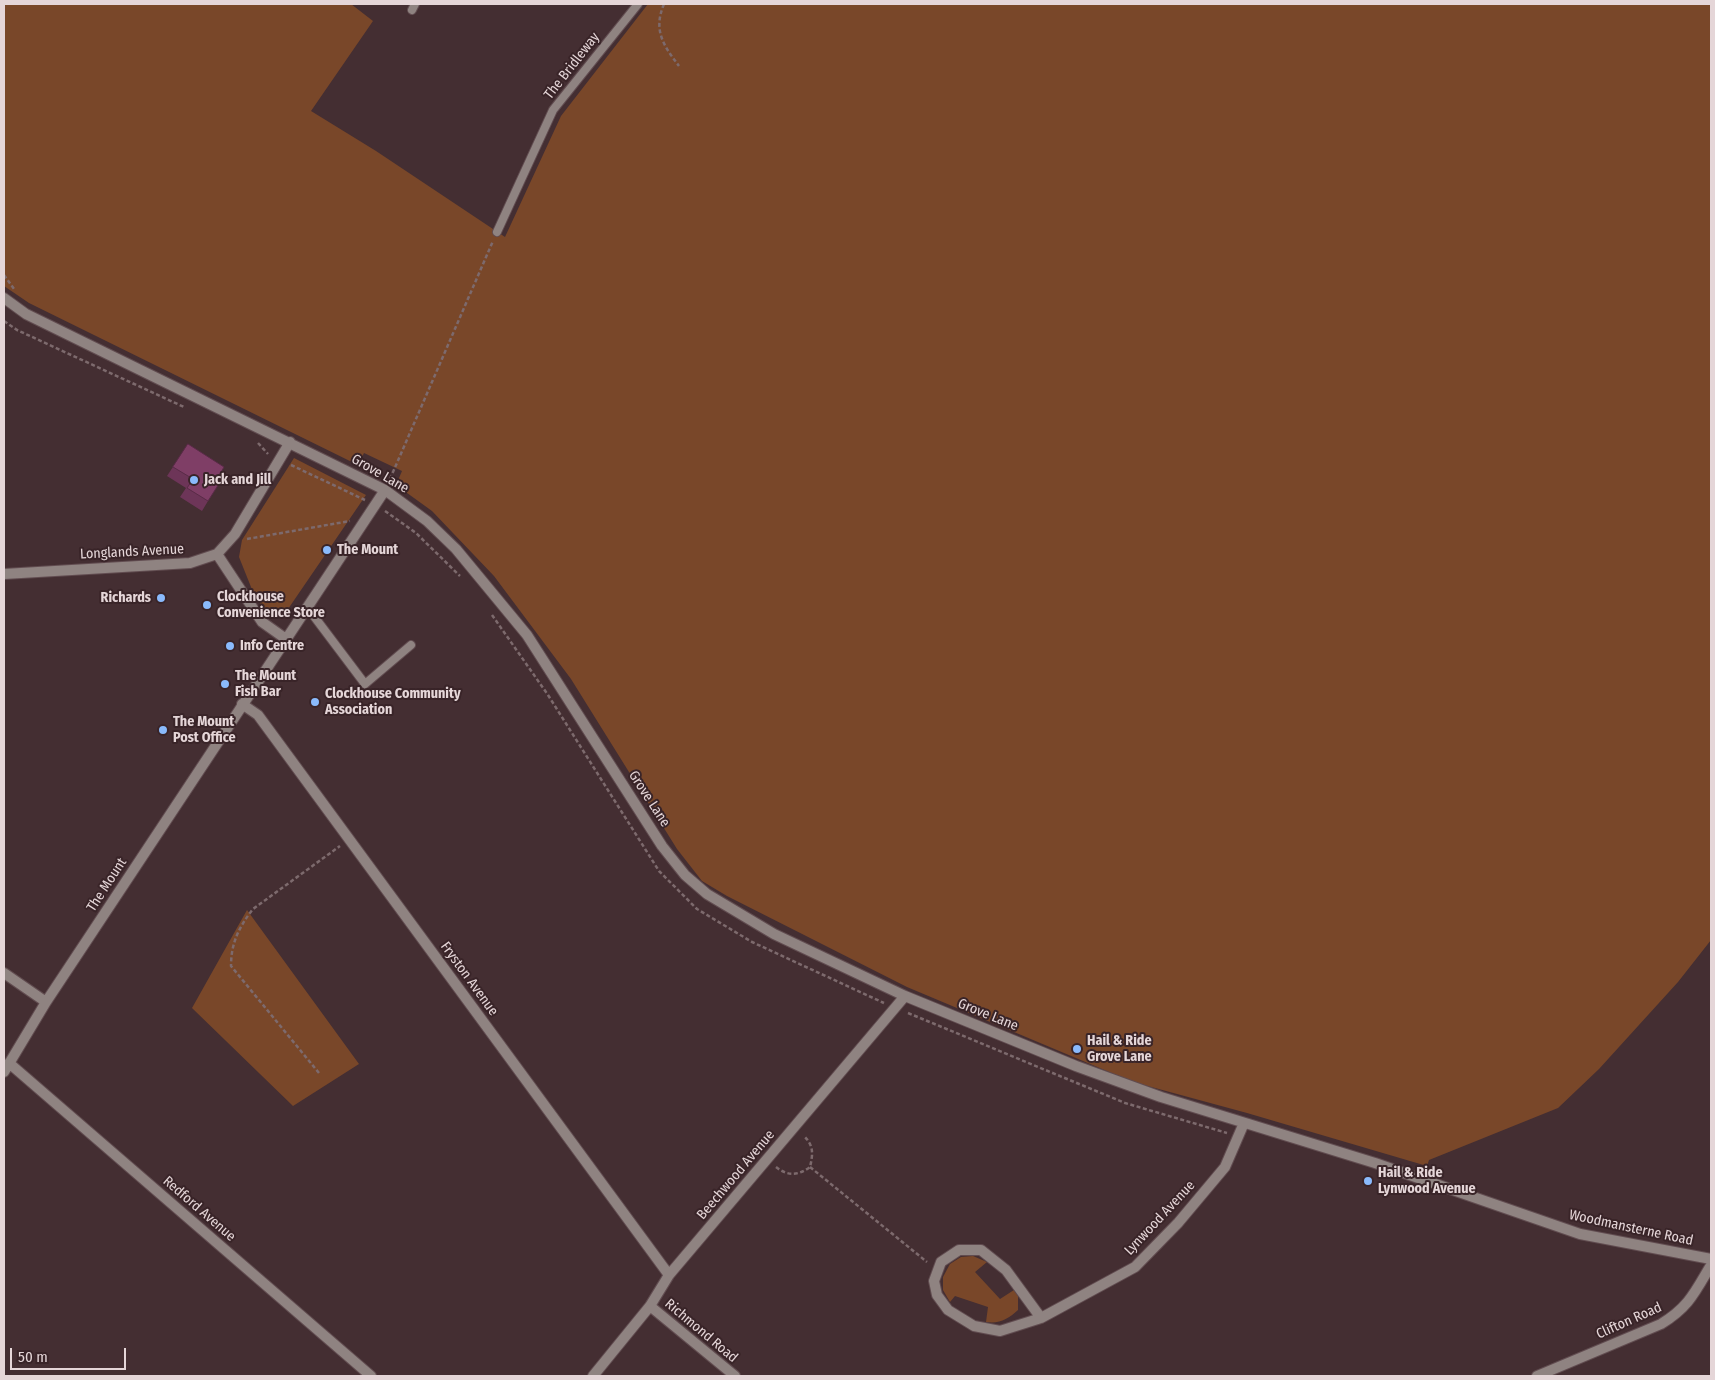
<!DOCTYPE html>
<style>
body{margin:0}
#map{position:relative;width:1715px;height:1380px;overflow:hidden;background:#442e32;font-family:"Fira Sans Condensed",sans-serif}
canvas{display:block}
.frame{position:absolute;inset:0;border:5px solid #e5d6d8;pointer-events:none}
.scale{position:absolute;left:10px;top:1348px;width:116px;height:22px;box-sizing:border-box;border:2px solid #e5d6d8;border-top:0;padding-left:6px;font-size:15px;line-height:18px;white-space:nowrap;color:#e5d6d8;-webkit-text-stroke:4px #392428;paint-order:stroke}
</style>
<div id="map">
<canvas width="1715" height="1380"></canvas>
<div class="frame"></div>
<div class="scale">50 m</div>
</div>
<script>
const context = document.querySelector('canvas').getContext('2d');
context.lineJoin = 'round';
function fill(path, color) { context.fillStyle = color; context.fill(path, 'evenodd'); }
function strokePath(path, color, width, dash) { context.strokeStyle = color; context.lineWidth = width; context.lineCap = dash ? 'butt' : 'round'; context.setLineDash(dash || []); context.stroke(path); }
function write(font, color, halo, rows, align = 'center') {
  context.font = font + ' "Fira Sans Condensed",sans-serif'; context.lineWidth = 4; context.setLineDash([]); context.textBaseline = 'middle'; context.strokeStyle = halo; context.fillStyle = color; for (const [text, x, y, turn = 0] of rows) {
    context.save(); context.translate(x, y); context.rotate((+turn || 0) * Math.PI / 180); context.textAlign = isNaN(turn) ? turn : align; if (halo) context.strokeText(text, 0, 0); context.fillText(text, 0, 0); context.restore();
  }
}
const green = new Path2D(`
 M 4,4 L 351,4 L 373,21 L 311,111 L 376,151 L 505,237 L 561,116 L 648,4 L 1711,4 L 1711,940 L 1678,982 L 1599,1069 L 1558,1108 L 1429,1160 L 1427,1166 L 1247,1113 L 1133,1082 L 907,987 L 727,896 L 702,881 L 677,849 L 571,679 L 494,576 L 432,511 L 396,485 L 402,471 L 364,453 L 358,465 L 29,303 L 4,286 Z
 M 294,458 L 366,495 L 286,612 L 274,612 L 264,608 L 255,597 L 239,557 L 242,540 Z
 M 247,910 L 359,1064 L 293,1106 L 192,1008 Z
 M 973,1256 L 987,1262 L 975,1272 L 1000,1299 L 1014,1290 L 1018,1296 L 1018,1310 C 1008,1319 1000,1324 986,1322 L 988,1307 L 955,1296 L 950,1302 L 943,1290 L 943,1277 L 950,1264 L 961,1257 Z`);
const path = new Path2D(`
 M 664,4 C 653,30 663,45 679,66
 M 4,275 L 14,289
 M 4,321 L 17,330 L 184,407
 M 258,443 L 268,454
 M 291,465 L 365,500
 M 390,479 L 493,241
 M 385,511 L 416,533 L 460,576
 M 247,539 L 350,521
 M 492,615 L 548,695 L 659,871 L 697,909 L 752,942 L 884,1003
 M 908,1013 L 1125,1103 L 1227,1133
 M 319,1073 L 231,966 C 231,943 239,927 253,909 L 340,846
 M 776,1167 C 787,1176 798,1176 810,1167 C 813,1154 814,1146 804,1136
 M 810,1167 L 927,1262`);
const service = new Path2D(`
 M 412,10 L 415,4
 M 497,232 L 553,110 L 638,4
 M 307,607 L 365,684 L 411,645`);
const minor = new Path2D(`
 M 4,298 L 26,314 L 385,490 L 427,521 L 456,549 L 527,635 L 662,846 L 685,875 L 707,894 L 774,934 L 905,996 L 1076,1066 L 1161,1097 L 1375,1163 L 1580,1234 L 1711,1259
 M 217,554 L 262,622 L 286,639
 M 4,574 L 190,563 L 217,554 L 235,534 L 290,442
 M 242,704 L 258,715 L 669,1275
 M 4,973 L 46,1002
 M 9,1063 L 371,1376
 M 4,1072 L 46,1002 L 385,490
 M 650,1306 L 735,1376
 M 1041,1318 L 1006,1270 L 981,1250 L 959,1250 L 941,1262 L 934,1281 L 937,1295 L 948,1310 L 974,1326 L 1000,1331 L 1041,1318 L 1135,1267 L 1178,1223 L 1225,1167 L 1244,1123
 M 593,1376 L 650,1306 L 669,1275 L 905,996
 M 1537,1376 L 1661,1324 C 1689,1307 1695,1292 1711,1265`);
const wall = new Path2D(`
 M 188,444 L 220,474 L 208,501 L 202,511 L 180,497 L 186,488 L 167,476 Z`);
const building = new Path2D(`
 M 188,444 L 224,467 L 220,474 L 224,476 L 208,501 L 187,488 L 193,479 L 173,467 Z`);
const markers = [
 [194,480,5,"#8abafc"],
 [327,550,5,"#8abafc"],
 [161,598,5,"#8abafc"],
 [207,605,5,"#8abafc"],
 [230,646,5,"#8abafc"],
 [225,684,5,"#8abafc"],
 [315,702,5,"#8abafc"],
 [163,730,5,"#8abafc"],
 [1077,1049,5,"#8abafc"],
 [1368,1181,5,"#8abafc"]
];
const streetNames = [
 ["The Bridleway",572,66,-52],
 ["Grove Lane",380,474,30],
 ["Longlands Avenue",132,552,-3],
 ["Grove Lane",649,799,57],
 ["The Mount",107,885,-57],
 ["Fryston Avenue",469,979,54],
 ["Grove Lane",988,1015,22],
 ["Beechwood Avenue",736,1175,-50],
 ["Redford Avenue",199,1209,41],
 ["Lynwood Avenue",1160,1218,-47],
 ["Woodmansterne Road",1631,1228,12],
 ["Clifton Road",1629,1321,-24],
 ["Richmond Road",701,1331,40]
];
const poiNames = [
 ["Jack and Jill",204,480],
 ["The Mount",337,550],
 ["Clockhouse",217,597],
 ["Convenience Store",217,613],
 ["Richards",151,598,"right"],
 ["Info Centre",240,646],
 ["The Mount",235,676],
 ["Fish Bar",235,692],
 ["Clockhouse Community",325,694],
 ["Association",325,710],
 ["The Mount",173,722],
 ["Post Office",173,738],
 ["Hail & Ride",1087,1041],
 ["Grove Lane",1087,1057],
 ["Hail & Ride",1378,1173],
 ["Lynwood Avenue",1378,1189]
];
fill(green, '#794729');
strokePath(service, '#614c50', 10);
strokePath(minor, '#614c50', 12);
strokePath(path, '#7d6a6d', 2.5, [4, 2.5]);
strokePath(service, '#8f8381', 8);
strokePath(minor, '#8f8381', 10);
fill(wall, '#6d3558');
fill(building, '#7f3e66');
strokePath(building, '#592b47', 1);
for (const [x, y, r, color] of markers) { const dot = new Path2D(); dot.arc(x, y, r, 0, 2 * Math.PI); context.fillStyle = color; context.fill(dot); strokePath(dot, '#392428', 2); }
write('14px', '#e5d6d8', '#392428', streetNames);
write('bold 14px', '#e5d6d8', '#392428', poiNames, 'left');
</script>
